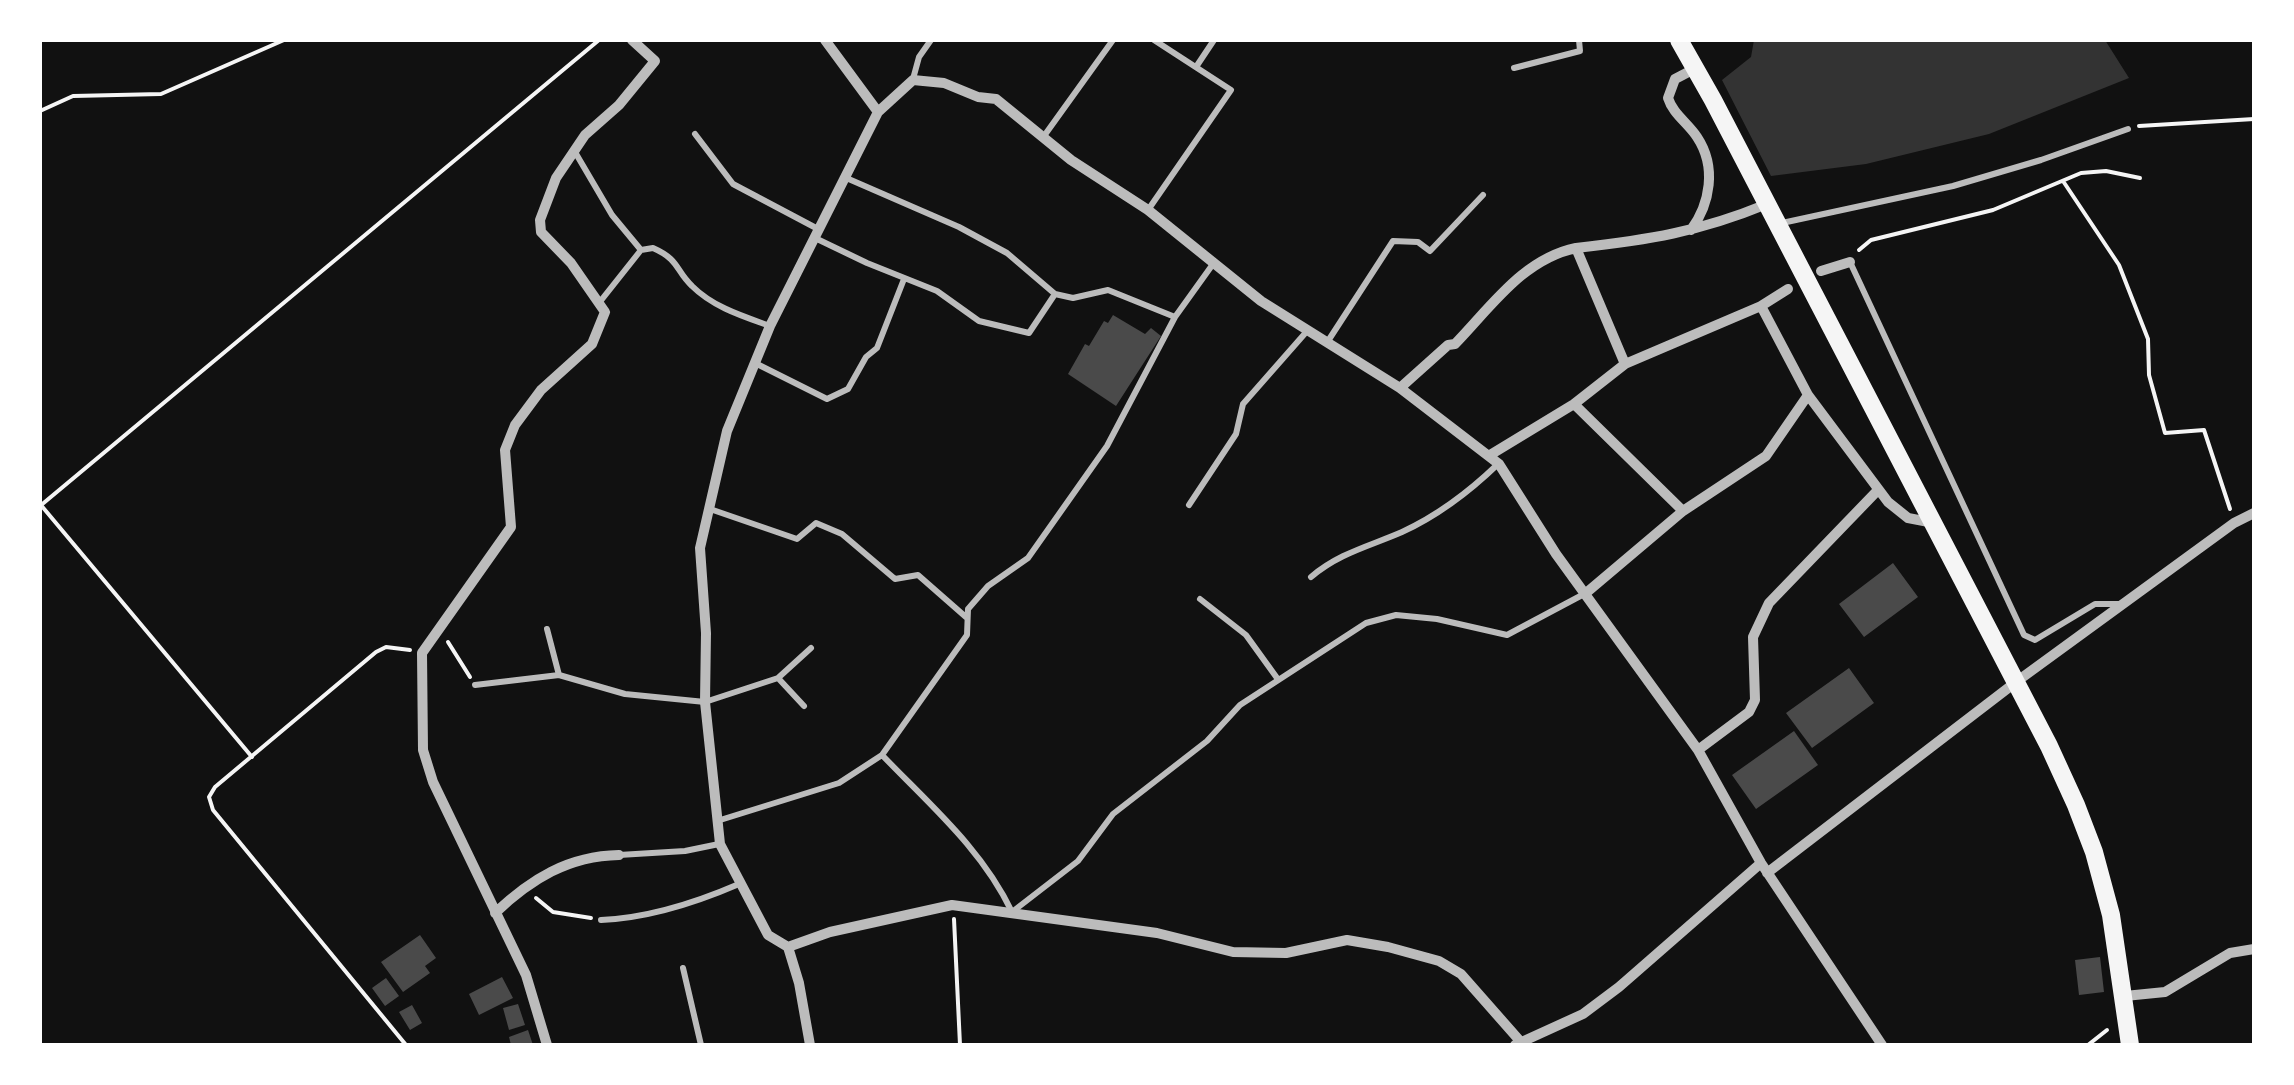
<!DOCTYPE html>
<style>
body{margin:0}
#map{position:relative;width:2294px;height:1085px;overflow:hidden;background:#111;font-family:Spectral,serif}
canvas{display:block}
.frame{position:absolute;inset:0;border:42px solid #fff;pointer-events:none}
</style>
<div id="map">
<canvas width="2294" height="1085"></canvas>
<div class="frame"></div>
</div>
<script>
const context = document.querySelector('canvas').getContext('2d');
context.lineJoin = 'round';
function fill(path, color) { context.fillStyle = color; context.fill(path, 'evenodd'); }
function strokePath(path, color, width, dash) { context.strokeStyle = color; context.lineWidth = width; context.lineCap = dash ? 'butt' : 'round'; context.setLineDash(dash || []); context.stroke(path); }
const water = new Path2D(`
 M 1754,40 L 2105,40 L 2129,78 L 1989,134 L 1866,164 L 1771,176 L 1722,80 L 1751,57 Z`);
const building = new Path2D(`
 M 1113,315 L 1145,334 L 1151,328 L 1161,336 L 1116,406 L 1068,374 L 1085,344 L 1089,346 L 1104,321 L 1108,323 Z
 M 1893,563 L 1918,597 L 1864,637 L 1839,604 Z
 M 1849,668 L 1874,703 L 1812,748 L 1786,713 Z
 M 1794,731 L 1818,765 L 1756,809 L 1732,775 Z
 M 420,935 L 436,958 L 425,966 L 430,973 L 403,992 L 381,962 Z
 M 2100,957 L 2104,992 L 2079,995 L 2075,960 Z
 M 502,977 L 513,998 L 479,1015 L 469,994 Z
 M 386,978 L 399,996 L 385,1006 L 372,988 Z
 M 518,1004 L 525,1025 L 509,1030 L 503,1008 Z
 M 412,1005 L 422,1023 L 410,1030 L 399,1012 Z
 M 528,1030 L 533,1045 L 511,1045 L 509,1037 Z`);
const path = new Path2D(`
 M 40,111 L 73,96 L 161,94 L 284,40
 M 2139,126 L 2254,119
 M 2063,181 L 2119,265 L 2148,339 L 2149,375 L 2165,433 L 2204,430 L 2230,509
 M 1859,250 L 1871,240 L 1993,210 L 2081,173 L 2106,171 L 2140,178
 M 40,504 L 252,757
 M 40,506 L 599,40
 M 448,642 L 470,677
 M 536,898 L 553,912 L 591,918
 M 954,919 L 960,1045
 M 406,1045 L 213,810 L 209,797 L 215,787 L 376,652 L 386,647 L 410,650
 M 2088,1045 L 2107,1030`);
const service = new Path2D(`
 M 1196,67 L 1214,40
 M 1514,68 L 1580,51 L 1579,40
 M 913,79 L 919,57 L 931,40
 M 695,134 L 733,184 L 818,229
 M 1044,136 L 1113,40
 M 575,152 L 612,215 L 641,250
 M 844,177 L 959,227 L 1007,253 L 1055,294 L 1073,298 L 1108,290 L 1175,317
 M 1148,210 L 1231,90 L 1154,40
 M 1782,223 L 1953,186 L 2041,160 L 2128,129
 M 815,238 L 867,263 L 937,291 L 979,321 L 1029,333 L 1055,294
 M 1850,262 L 2024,635 L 2035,640 L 2095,604 L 2120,604
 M 599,303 L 641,250 L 653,248 C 680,260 675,270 692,286 C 713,307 742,316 770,326
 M 1328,341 L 1393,241 L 1418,242 L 1430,251 L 1483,195
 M 755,363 L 827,399 L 848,389 L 866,357 L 877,348 L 904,279
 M 1189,505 L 1236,434 L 1243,404 L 1308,330
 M 710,509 L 797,539 L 816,523 L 842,534 L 895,579 L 918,575 L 967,618
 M 1311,577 C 1339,553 1370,546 1402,532 C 1439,515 1469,492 1498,464
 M 1200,599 L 1246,635 L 1277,678
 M 547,629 L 559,675
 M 778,678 L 811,648
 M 475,685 L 559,675 L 625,694 L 705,702 L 778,678 L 804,706
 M 882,755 C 930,805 982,849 1012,912 L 1078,861 L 1113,814 L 1207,741 L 1240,705 L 1366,623 L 1396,615 L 1437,619 L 1507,635 L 1586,593
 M 717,821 L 839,783 L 882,755 L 967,635 L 968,609 L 988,586 L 1028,558 L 1107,446 L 1175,317 L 1213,264
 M 619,855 L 685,851 L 719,844
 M 601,920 C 649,918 695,903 739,884
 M 683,968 L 701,1045`);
const minor = new Path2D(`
 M 825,40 L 878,112
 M 1691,230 C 1710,204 1717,167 1697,137 C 1688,123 1673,114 1668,98 L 1675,79 L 1696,68
 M 1576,248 C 1648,240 1699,232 1767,204
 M 1821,271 L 1850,262
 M 1761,306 L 1788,289
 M 1400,388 L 1448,345 L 1455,344 C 1491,307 1523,259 1576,248 L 1625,364
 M 1574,404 L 1683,511
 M 1490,455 L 1574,404 L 1625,364 L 1761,306 L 1808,395 L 1888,502 L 1908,518 L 1934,523
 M 1586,593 L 1683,511 L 1766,456 L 1808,395
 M 1698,750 L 1749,712 L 1755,700 L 1753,637 L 1769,603 L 1878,490
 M 1767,873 L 2016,682 L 2234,523 L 2254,513
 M 495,913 C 531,879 568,856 619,855
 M 788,947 L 830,932 L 952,905 L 1157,933 L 1233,952 L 1286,953 L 1347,940 L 1388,947 L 1439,961 L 1461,974 L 1520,1041
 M 2125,996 L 2165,992 L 2230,953 L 2254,949
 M 547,1045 L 526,975 L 433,782 L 423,750 L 422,653 L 511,527 L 505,450 L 515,425 L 541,390 L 592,344 L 605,312 L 571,263 L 541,232 L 540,220 L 556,178 L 585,135 L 619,105 L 655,61 L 632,40
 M 810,1045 L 799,983 L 788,947 L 768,935 L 720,844 L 705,702 L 706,633 L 700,548 L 727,431 L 770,326 L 878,112 L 913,80 L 944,83 L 978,97 L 996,99 L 1071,160 L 1148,210 L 1261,301 L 1400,388 L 1499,464 L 1556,554 L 1698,750 L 1761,863 L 1882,1045
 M 1515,1045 L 1583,1014 L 1619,987 L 1761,863`);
const secondary = new Path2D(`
 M 1679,40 L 1713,100 L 2049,746 L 2076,805 L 2094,852 L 2111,915 L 2130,1045`);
fill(water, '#333');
fill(building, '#4a4a4a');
strokePath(path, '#f5f5f5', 4);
strokePath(service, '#bcbcbc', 6);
strokePath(minor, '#bcbcbc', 10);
strokePath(secondary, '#f5f5f5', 18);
</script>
